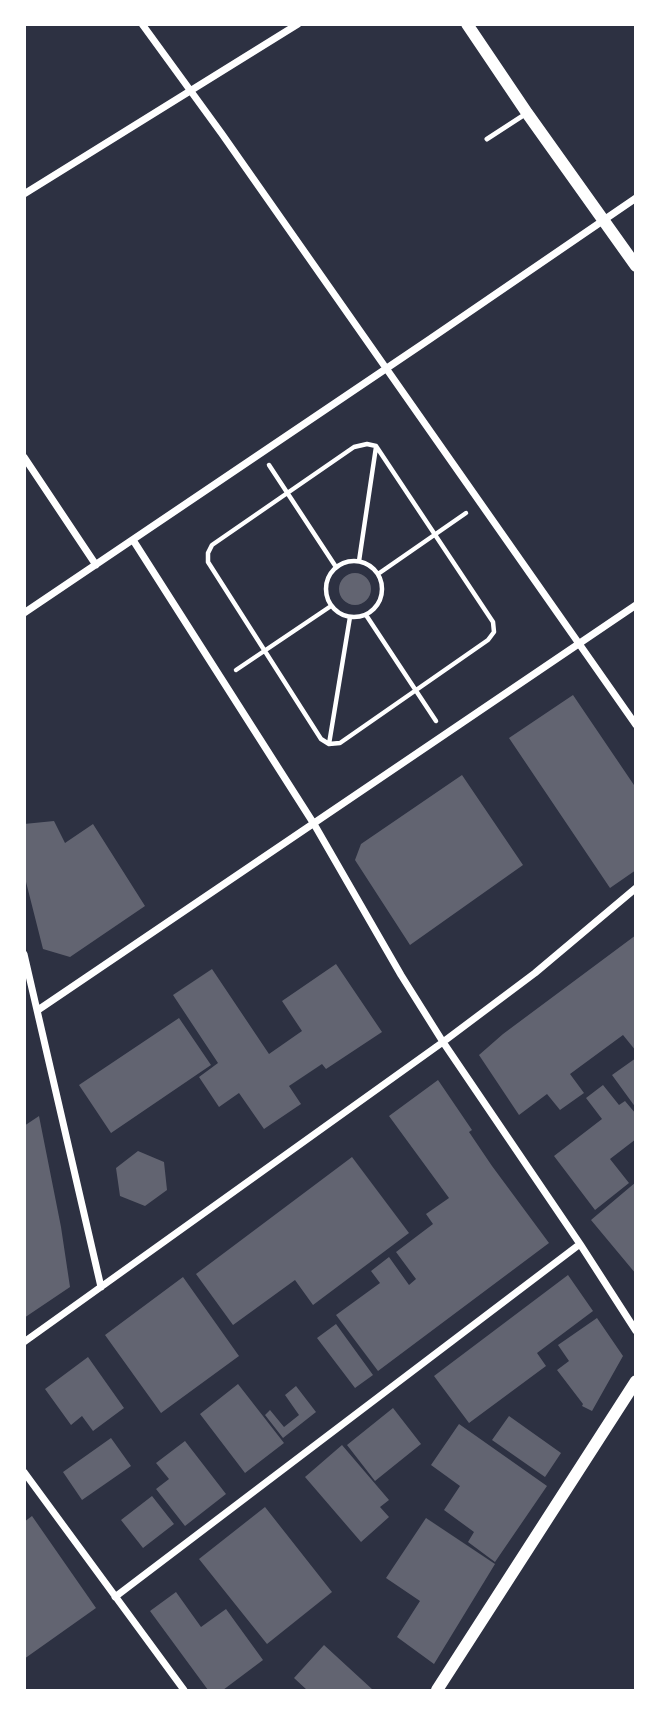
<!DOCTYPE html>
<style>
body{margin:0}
#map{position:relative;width:660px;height:1715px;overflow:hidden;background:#2d3142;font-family:"Titillium Web",sans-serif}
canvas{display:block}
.frame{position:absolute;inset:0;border:26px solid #fff;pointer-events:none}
</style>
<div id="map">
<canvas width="660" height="1715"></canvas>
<div class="frame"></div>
</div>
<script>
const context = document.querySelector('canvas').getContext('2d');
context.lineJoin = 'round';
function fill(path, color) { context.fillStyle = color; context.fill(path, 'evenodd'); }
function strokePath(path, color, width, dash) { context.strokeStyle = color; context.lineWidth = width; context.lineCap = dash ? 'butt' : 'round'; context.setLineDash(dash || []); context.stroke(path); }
const building = new Path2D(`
 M339 589a16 16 0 1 1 32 0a16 16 0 1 1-32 0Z
 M 573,695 L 636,788 L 636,870 L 610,888 L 509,738 Z
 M 462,775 L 523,865 L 410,945 L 355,860 L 361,844 Z
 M 54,821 L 65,843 L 93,824 L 145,906 L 70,957 L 43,949 L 24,874 L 24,824 Z
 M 636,935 L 636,1051 L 623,1035 L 570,1074 L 584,1093 L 560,1110 L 547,1094 L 519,1115 L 479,1055 L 503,1034 Z
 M 336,964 L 382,1032 L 326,1069 L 322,1064 L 289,1086 L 301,1104 L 264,1129 L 239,1093 L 219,1107 L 199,1077 L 218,1063 L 173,995 L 212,969 L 269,1054 L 302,1031 L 282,1001 Z
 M 179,1018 L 211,1065 L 111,1133 L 79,1085 Z
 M 636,1058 L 636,1108 L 612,1075 Z
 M 438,1080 L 472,1130 L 469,1132 L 492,1166 L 549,1243 L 378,1371 L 336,1315 L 380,1283 L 371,1271 L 389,1257 L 409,1285 L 416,1279 L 396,1252 L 433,1224 L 426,1214 L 449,1198 L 389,1116 Z
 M 603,1085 L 619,1105 L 625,1101 L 636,1114 L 636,1139 L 610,1159 L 629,1183 L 595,1210 L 554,1156 L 602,1119 L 586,1098 Z
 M 39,1116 L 61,1227 L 70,1287 L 24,1318 L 24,1126 Z
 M 138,1151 L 164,1162 L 167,1190 L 145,1206 L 120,1196 L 116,1168 Z
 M 352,1157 L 409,1233 L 313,1305 L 295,1280 L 233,1325 L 196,1274 Z
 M 636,1182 L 636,1274 L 591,1220 Z
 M 568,1275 L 593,1311 L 537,1353 L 546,1366 L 469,1423 L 434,1376 Z
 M 183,1277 L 239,1356 L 161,1413 L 105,1335 Z
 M 597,1318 L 623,1356 L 592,1411 L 582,1406 L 583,1404 L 557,1370 L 569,1361 L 558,1345 Z
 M 336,1324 L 373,1375 L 355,1388 L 317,1338 Z
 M 88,1357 L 124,1408 L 93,1431 L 82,1416 L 71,1425 L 45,1389 Z
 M 238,1384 L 284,1443 L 245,1473 L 200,1414 Z
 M 296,1386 L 316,1412 L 283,1438 L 265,1415 L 270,1410 L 284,1427 L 299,1415 L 285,1395 Z
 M 393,1408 L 421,1444 L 375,1481 L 347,1445 Z
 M 509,1416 L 561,1453 L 545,1477 L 492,1440 Z
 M 459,1424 L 547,1486 L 495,1562 L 468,1542 L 474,1532 L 444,1510 L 460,1486 L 431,1465 Z
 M 111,1438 L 131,1466 L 82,1500 L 63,1472 Z
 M 185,1441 L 226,1494 L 185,1526 L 156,1489 L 169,1479 L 156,1463 Z
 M 342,1445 L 389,1500 L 380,1507 L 389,1517 L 361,1542 L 305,1477 Z
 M 152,1496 L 174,1524 L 143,1548 L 121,1520 Z
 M 265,1507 L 332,1592 L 267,1644 L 199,1559 Z
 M 32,1516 L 96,1608 L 24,1659 L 24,1522 Z
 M 426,1518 L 495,1564 L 434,1664 L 397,1637 L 420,1601 L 386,1578 Z
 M 176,1592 L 201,1627 L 226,1609 L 263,1660 L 223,1690 L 208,1690 L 150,1611 Z
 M 324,1645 L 373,1690 L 307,1690 L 294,1678 Z`);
const path = new Path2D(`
 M 367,444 L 376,446 L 493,622 L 494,632 L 488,640 L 340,743 L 329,744 L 321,739 L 208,562 L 208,553 L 212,545 L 354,447 Z
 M 269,465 L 336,567
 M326 589a28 28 0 1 1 56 0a28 28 0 1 1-56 0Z
 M 359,561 L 376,447
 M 378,574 L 466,513
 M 366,615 L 436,721
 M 236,670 L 331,606
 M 329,744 L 350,617`);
const service = new Path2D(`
 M 487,139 L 527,113`);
const minor = new Path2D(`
 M 142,24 L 222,134 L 636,725
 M 24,194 L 298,24
 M 24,457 L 96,565
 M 133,540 L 314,824 L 401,975 L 443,1042 L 580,1244 L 636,1331
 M 24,613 L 430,339 L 636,198
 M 24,954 L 101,1287
 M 38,1010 L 636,605
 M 24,1342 L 443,1042 L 535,973 L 636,888
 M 24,1472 L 184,1690
 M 115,1597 L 580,1244`);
const tertiary = new Path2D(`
 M 467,24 L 527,113 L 636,266
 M 437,1690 L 636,1381`);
fill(building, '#626471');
strokePath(path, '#fff', 4.5);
strokePath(service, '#fff', 5);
strokePath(minor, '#fff', 7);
strokePath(tertiary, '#fff', 12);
</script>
